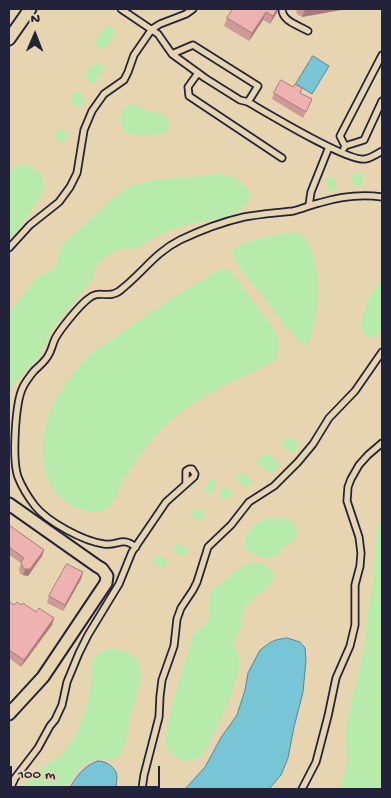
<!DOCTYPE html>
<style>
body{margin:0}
#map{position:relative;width:391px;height:798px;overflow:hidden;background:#e7d5b2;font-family:"Gochi Hand",sans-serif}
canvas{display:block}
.frame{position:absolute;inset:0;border:10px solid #22223b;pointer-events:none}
.north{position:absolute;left:10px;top:10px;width:50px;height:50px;-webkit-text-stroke:4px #e7d5b2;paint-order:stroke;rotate:1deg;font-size:14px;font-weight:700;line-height:20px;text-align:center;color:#22223b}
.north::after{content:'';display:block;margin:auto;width:18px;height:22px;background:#22223b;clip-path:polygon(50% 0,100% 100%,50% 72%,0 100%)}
.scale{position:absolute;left:10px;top:766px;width:150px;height:22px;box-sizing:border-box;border:2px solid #22223b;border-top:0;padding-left:6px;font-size:15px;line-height:18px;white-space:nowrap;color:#22223b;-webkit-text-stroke:4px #e7d5b2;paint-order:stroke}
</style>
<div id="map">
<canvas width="391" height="798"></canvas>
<div class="frame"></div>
<div class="north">N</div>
<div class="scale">100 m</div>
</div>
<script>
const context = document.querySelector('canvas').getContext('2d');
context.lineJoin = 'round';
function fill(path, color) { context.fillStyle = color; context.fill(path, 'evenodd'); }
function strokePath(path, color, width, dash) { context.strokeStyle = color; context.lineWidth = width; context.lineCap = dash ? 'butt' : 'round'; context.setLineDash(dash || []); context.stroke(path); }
const green = new Path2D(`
 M 107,25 L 117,32 L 104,50 L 94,43 Z
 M 96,61 L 105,68 L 94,84 L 84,76 Z
 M 76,91 L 86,98 L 79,108 L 69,101 Z
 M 132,104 C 137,106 143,109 148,111 C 158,113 165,113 170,123 L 168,131 C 160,136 133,138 126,132 C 116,124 120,106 132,104 Z
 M 60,128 L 69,134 L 62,143 L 54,137 Z
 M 20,164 C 27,164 33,167 38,171 C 42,175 44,180 44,185 C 44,197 17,231 9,241 L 9,174 L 13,169 Z
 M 362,173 L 364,185 L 353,186 L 351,174 Z
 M 219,174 C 235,175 260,189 244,207 C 234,219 195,221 180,227 C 170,230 161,234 152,239 C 147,241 143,244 139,247 C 134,249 129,248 124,249 C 116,250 106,256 101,261 C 96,265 96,269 94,274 C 93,279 89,283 86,287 C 76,301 63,314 53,328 C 47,338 44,349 37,359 C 28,371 14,378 9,393 L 9,313 L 37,277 L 41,275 L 50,272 L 56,266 L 63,243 L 97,214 L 113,198 L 127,188 L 136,184 L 157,180 Z
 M 335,177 L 337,189 L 328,191 L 326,178 Z
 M 295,232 C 297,233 300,233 302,235 C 306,238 308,244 310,248 C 323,277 319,313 309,343 L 304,345 C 287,331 274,311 261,294 C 250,280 237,268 232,252 C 241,240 279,234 295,232 Z
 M 226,269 L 234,274 L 274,330 C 279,340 280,347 277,358 C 262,369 244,376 227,384 C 209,393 191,404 175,417 C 155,433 138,456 125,478 C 120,486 115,502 108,508 C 95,517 76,509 65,501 C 47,487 43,470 43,447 C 44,410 66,377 93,352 L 182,292 L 217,271 Z
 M 382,274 L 382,330 L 375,338 C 351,339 365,306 371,295 C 375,287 381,282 382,274 Z
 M 287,436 L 299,444 L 293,454 L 281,445 Z
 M 265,452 L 280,463 L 272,474 L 256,463 Z
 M 241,472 L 253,481 L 248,488 L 235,479 Z
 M 210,479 L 217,483 L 211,494 L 204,491 Z
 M 224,486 L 233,491 L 227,500 L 219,495 Z
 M 194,508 L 205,513 L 201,521 L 190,516 Z
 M 276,517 C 287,517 303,525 295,538 C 292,543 287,545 283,548 C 279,552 277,557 271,558 C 265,559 251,553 245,550 C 242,530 259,518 276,517 Z
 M 382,517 L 382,786 L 381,789 L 340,789 L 347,761 L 346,730 L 347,722 L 364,649 L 366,624 L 373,582 L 376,539 L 379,524 Z
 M 177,543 L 188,549 L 183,557 L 172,550 Z
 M 157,555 L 167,561 L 163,569 L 152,563 Z
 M 255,562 C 262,563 268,566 272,571 C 283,583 249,597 244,610 C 242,615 243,620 242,625 C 241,631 235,636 234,642 C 234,647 236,649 238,653 C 239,658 240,663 239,668 C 234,690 225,712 215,732 C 211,740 208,749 202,755 C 197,761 188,762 181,760 C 172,756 166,749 165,740 L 174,698 L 193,636 C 196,630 204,628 207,622 C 213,614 207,602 211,591 L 244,565 Z
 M 110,649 C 158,652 137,691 130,719 C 127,731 127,746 119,756 C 114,763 99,757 90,761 C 80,765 71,780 66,789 L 22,789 C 29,772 49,766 62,754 C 71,746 76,734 80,724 C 85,712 88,699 91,686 C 92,676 90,664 96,656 C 100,651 104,650 110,649 Z`);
const water = new Path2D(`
 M 313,56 L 329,66 L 312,94 L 296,84 Z
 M 287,638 L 300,642 L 305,648 L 306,660 L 303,692 L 294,727 L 288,758 L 281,775 L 269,789 L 185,789 L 205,767 L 222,736 L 237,715 L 245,690 L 248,673 L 260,650 L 271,642 L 276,640 Z
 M 98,761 C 106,761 116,767 117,776 C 117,780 116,785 116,789 L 69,789 C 76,777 84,765 98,761 Z`);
const service = new Path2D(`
 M 121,9 L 158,34 L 172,54 L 205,78 L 240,100 L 248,102
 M 282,9 C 282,21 298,25 308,31
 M 172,54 L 193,45 L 258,86 L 248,102 C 267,113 348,162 365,159 C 371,158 377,154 382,151
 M 198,73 L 188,87 L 189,96 L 282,158
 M 345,146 L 340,136 L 382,55
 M 344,148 L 345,146 L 364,140 L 382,101
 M 309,205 L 311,192 L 329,147
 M 9,248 L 30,225 L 59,202 L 70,187 L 77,173 L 84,130 L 92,111 L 104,94 L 124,80 L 128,72 L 134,55 L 152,29 L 160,24 L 186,14 L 193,9
 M 136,547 C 121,536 119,546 104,544 C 83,541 48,522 35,506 C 28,497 22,487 18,477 C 12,460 15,403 23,387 C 26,381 30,376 34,371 C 39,366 46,361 49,354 C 52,349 53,342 56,337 C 62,327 79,306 88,299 C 97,291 103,296 113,294 C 117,293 120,291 123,288 C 143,272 156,252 180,240 C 201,230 222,222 244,217 C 261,214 277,213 293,211 C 302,209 310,205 319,203 C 339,197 361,194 382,197
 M 10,789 L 15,778 L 38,748 L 50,726 L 55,720 L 62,705 L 67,682 L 79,653 L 88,635 L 119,584 L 132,552 L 166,502 L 194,477 L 195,474 L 192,469 L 189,469 L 186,471 L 186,484
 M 142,789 L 144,775 L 159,717 L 160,696 L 162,680 L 174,646 L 177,619 L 181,608 L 193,590 L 197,582 L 208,547 L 231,525 L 249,502 L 274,486 L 298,462 L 313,444 L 329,418 L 355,391 L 382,352
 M 302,789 L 316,762 L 328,716 L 336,678 L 350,646 L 355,625 L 355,585 L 360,566 L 361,553 L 359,537 L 347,501 L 348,487 L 351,479 L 359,465 L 368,455 L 382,443`);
const minor = new Path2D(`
 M 9,39 L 30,9
 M 9,504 L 97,566 L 102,569 L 107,576 L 106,583 L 43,677 L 9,714`);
const wall = new Path2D(`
 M 233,9 L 278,9 L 270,24 L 263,20 L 249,41 L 224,26 L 227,18 Z
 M 296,9 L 341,9 L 341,10 L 302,17 L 297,14 Z
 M 274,93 L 300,93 L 312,99 L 303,118 L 272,99 Z
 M 9,525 L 44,550 L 42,556 L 28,576 L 23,575 L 20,574 L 19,569 L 21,563 L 9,555 Z
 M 83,572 L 81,579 L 63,611 L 47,603 L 49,596 Z
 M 9,601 L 14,605 L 21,605 L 54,618 L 52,625 L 21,667 L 9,658 Z`);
const shadedWall = new Path2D(`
 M 277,9 L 278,9 L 278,11 L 270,24 L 273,16 Z
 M 305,9 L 341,9 L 341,10 L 302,17 Z
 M 266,12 L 263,20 L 249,41 L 252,33 Z
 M 44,550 L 42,556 L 28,576 L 23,575 L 25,569 Z
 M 83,572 L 81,579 L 63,611 L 65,605 Z
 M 54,618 L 52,625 L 21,667 L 24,660 Z`);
const building = new Path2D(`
 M 233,9 L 277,9 L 273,16 L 266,12 L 252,33 L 227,18 Z
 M 281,80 L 293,87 L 295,84 L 302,88 L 300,93 L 312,99 L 306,112 L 274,93 Z
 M 9,525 L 44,550 L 30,569 L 25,569 L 23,568 L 21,562 L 24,558 L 9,547 Z
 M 67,564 L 83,572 L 65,605 L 49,596 Z
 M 9,601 L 14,605 L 17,602 L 21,605 L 23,603 L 36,612 L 39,608 L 54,618 L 24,660 L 9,650 Z`);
fill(green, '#b7ebac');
fill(water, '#78c6d5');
strokePath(water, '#568497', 1);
strokePath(service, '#22223b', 9);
strokePath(minor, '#22223b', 15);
strokePath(service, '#e7d5b2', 5.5);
strokePath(minor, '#e7d5b2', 11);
fill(wall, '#cd9a98');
fill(shadedWall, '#a77d7c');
fill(building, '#eeb3b1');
strokePath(building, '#a77d7c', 1);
</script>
